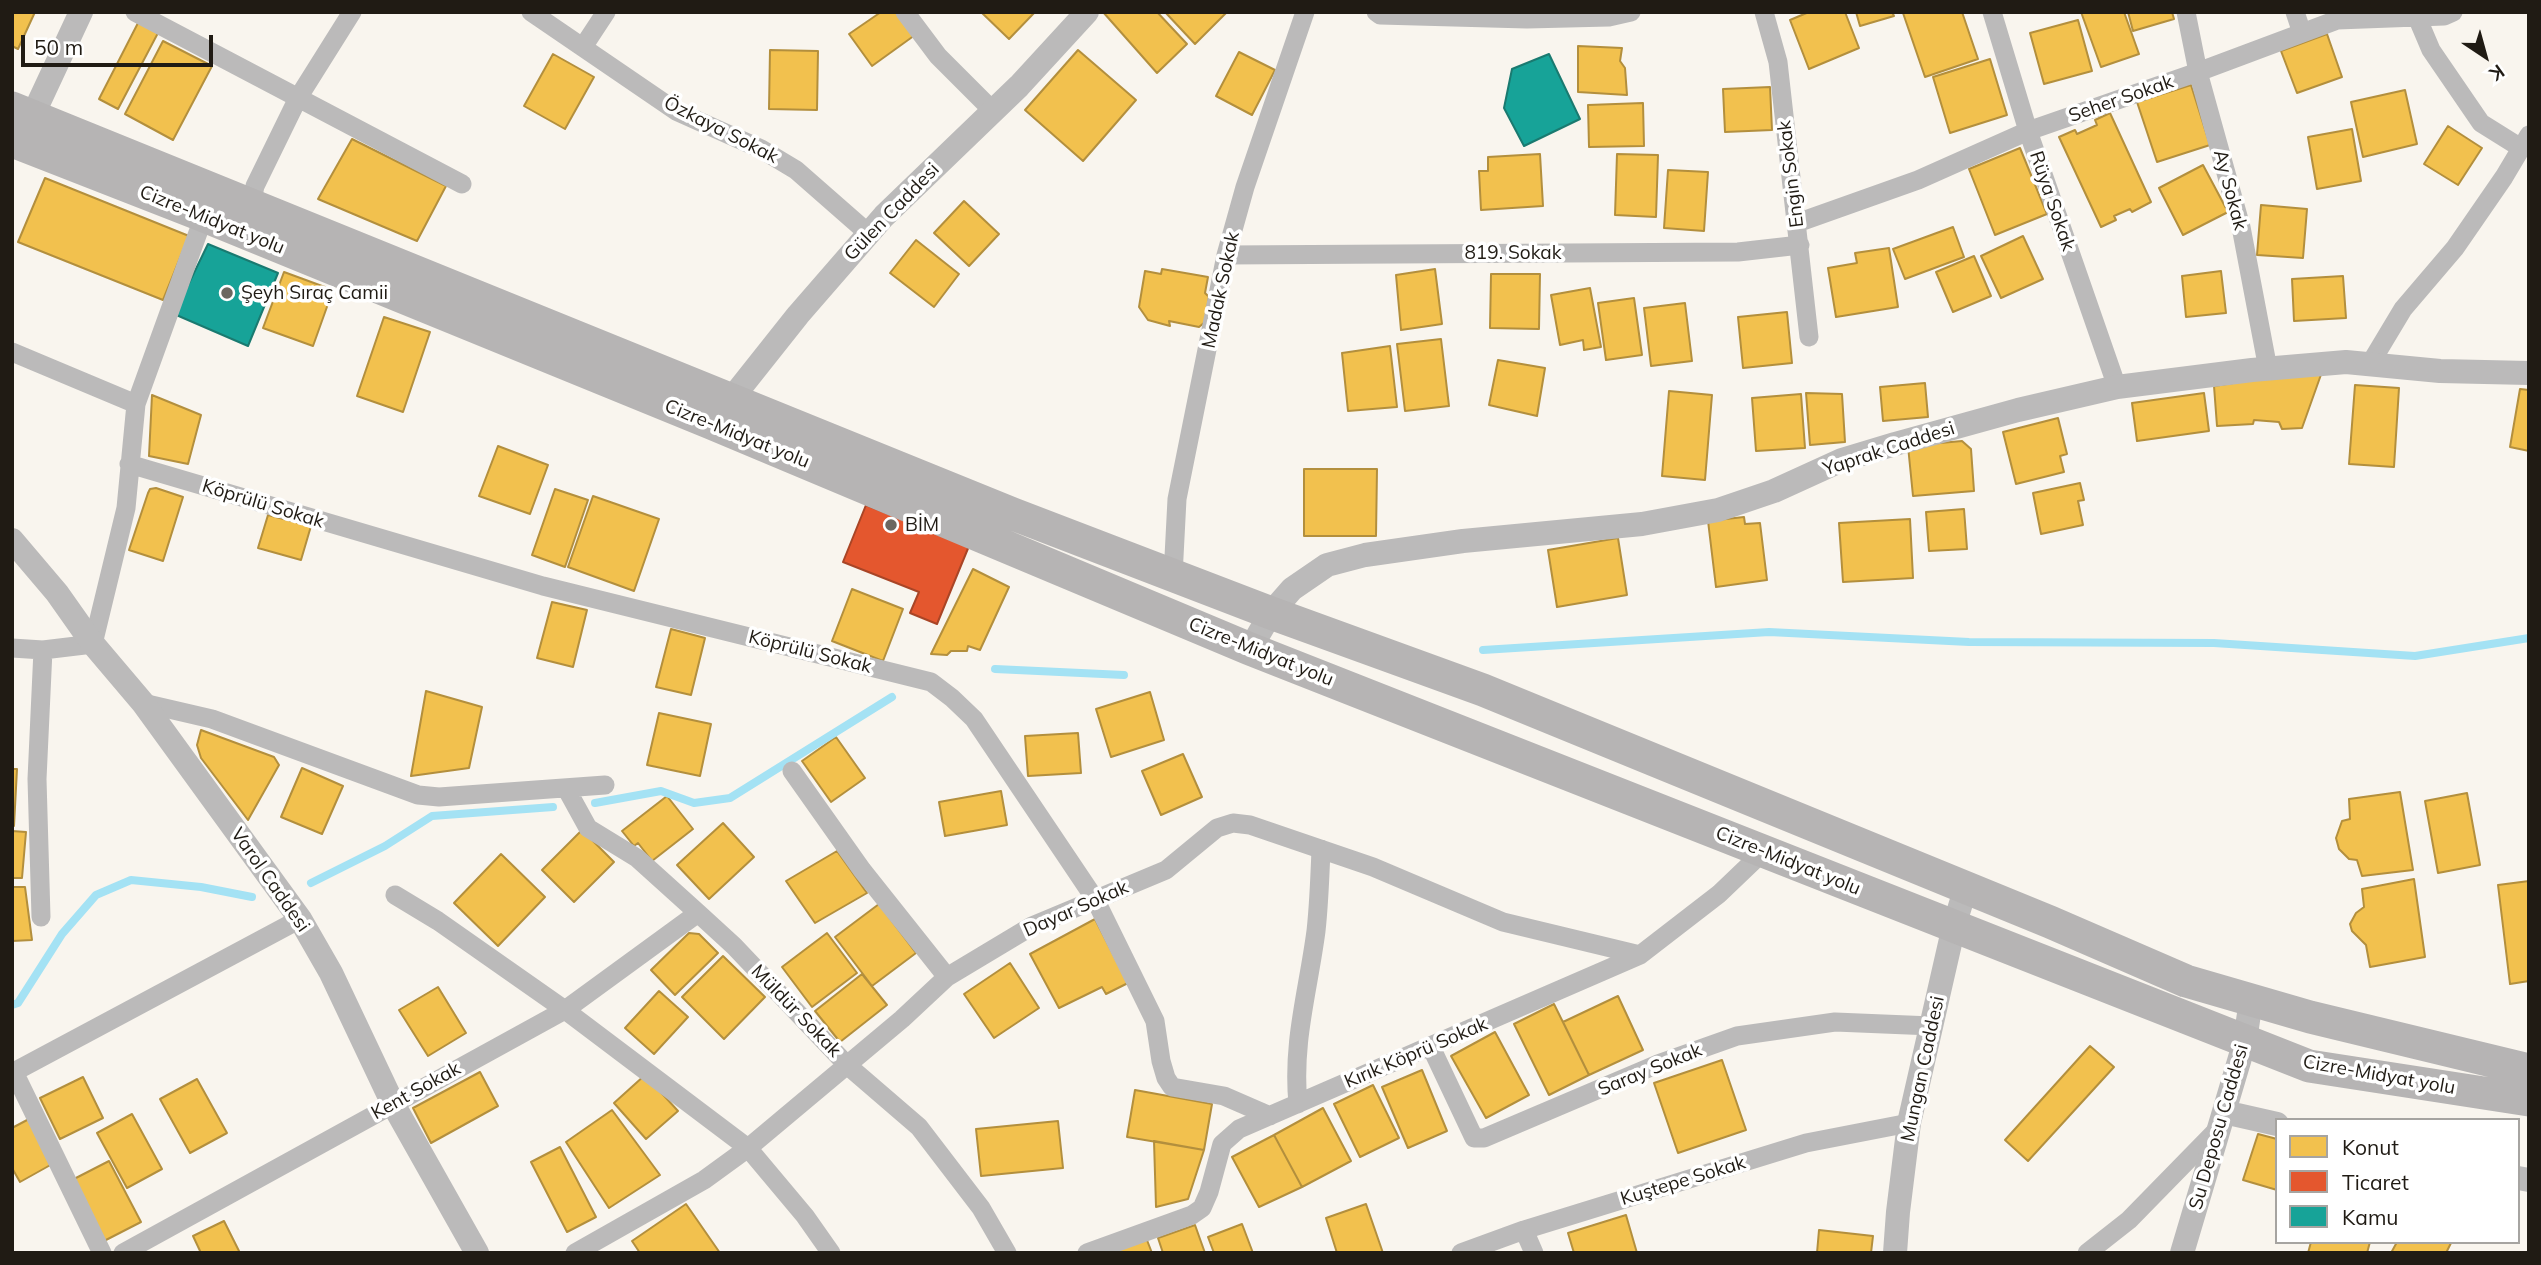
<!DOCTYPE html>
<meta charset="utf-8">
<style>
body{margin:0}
#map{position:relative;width:2541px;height:1265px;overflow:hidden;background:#f9f5ee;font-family:Mulish,sans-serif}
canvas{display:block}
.frame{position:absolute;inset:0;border:14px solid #201b14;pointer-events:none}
.legend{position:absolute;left:2275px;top:1118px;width:245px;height:126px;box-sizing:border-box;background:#fff;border:2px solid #a6a4a1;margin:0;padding:9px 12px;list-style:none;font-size:21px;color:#201b14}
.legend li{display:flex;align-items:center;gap:14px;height:35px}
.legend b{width:35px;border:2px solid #a6a4a1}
.north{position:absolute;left:2450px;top:21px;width:70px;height:70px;-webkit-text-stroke:5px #fff;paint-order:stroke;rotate:144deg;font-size:19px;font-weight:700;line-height:28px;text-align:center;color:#201b14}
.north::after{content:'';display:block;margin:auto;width:24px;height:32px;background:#201b14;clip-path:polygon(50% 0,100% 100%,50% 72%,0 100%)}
.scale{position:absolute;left:21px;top:35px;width:192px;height:32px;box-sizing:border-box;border:4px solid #201b14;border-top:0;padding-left:9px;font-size:21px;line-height:24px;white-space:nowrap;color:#201b14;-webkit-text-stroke:5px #fff;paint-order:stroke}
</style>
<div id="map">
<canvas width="2541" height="1265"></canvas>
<div class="frame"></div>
<ul class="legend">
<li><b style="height:19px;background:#f2c14e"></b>Konut</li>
<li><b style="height:19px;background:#e4572e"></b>Ticaret</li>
<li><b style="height:19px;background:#17a398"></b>Kamu</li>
</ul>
<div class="north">K</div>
<div class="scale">50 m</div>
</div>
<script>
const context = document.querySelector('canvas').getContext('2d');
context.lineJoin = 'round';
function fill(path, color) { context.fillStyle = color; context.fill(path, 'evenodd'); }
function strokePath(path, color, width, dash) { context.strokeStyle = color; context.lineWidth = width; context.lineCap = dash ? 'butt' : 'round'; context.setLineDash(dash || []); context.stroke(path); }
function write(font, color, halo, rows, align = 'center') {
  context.font = font + ' Mulish,sans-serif'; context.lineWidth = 7; context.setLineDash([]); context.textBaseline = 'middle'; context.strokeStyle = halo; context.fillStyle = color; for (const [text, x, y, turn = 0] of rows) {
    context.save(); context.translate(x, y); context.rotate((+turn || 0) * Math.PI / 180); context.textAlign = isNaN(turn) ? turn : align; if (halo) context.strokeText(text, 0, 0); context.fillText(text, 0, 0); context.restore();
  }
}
const homes = new Path2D(`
 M 12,12 L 35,12 L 18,49 L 12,46 Z
 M 881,12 L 900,12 L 915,35 L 872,66 L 849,34 Z
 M 981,12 L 1035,12 L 1009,39 Z
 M 1103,12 L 1157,12 L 1187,44 L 1157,73 Z
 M 1165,12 L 1227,12 L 1195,44 Z
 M 1809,12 L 1845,12 L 1859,48 L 1809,69 L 1790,20 Z
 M 1856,12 L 1892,12 L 1894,16 L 1860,26 Z
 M 1962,12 L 1978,59 L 1925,77 L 1903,13 Z
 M 2081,12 L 2124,12 L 2139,54 L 2101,67 Z
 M 2128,12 L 2172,12 L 2174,19 L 2133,31 Z
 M 2078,20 L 2092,71 L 2044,84 L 2030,33 Z
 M 139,21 L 159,31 L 118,109 L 99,99 Z
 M 2327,34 L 2342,77 L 2297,93 L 2281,51 Z
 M 163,41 L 212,66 L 173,140 L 125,114 Z
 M 1578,46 L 1622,48 L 1620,61 L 1625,68 L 1627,95 L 1578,92 Z
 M 770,50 L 818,51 L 817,110 L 769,109 Z
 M 1078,50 L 1136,100 L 1083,161 L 1025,110 Z
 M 1239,52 L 1275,70 L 1252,115 L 1216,96 Z
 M 553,54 L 594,77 L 565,129 L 524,106 Z
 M 1990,59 L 2007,115 L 1950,133 L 1933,77 Z
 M 2191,85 L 2210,145 L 2157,162 L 2137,102 Z
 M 1770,87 L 1772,130 L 1725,132 L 1723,89 Z
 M 2405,90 L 2417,144 L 2363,157 L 2351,102 Z
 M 1643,103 L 1644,146 L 1589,147 L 1588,105 Z
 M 2110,113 L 2151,202 L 2132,212 L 2130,209 L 2114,216 L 2116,220 L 2101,227 L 2059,137 L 2075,130 L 2077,134 L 2097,125 L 2095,120 Z
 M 2448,126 L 2482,148 L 2458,185 L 2424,164 Z
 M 2352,129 L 2361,181 L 2317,189 L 2308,137 Z
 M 352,139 L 446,186 L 417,241 L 318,199 Z
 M 2020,148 L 2047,214 L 1995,235 L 1969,169 Z
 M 1540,154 L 1543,206 L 1481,210 L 1479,171 L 1488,171 L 1488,157 Z
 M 1617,154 L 1658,155 L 1656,217 L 1615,215 Z
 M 2203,165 L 2228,212 L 2183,235 L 2159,188 Z
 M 1668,170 L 1708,172 L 1704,231 L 1664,228 Z
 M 45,178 L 189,236 L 163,300 L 18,242 Z
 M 964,201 L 999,234 L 969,266 L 934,233 Z
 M 2261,205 L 2307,209 L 2303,258 L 2257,255 Z
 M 1953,227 L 1964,257 L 1905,279 L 1893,249 Z
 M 2023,236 L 2043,279 L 2001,298 L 1981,256 Z
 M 916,240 L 959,274 L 934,307 L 890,273 Z
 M 1889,248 L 1898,307 L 1836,317 L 1828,268 L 1857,263 L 1855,253 Z
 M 1974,256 L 1991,296 L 1953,312 L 1936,272 Z
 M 1162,269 L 1208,277 L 1205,293 L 1209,297 L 1205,322 L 1199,327 L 1169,321 L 1170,326 L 1148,320 L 1139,307 L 1145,271 L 1161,274 Z
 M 1435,269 L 1442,324 L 1401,330 L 1396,275 Z
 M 2221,271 L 2226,313 L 2186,317 L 2182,276 Z
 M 284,272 L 333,290 L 313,346 L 263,328 Z
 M 1491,274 L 1540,274 L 1539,329 L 1490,328 Z
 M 2343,276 L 2346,318 L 2294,321 L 2292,279 Z
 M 1590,288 L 1601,347 L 1584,350 L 1583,340 L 1560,345 L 1551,295 Z
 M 1634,298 L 1642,355 L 1606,360 L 1598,303 Z
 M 1685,303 L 1692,361 L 1651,366 L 1644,308 Z
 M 1787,312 L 1792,363 L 1743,368 L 1738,317 Z
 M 384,317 L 430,332 L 403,412 L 357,396 Z
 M 1441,339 L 1449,406 L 1405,411 L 1397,344 Z
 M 1390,346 L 1397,407 L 1348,411 L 1342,353 Z
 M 1498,360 L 1545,368 L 1537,416 L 1489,405 Z
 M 2323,369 L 2302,428 L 2282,429 L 2279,422 L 2254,420 L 2253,424 L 2217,426 L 2214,386 Z
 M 1925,383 L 1928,417 L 1883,421 L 1880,387 Z
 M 2355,385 L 2399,388 L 2394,467 L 2349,464 Z
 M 2520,389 L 2529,390 L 2529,451 L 2510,447 Z
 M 1669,391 L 1712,395 L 1705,480 L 1662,476 Z
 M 1806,393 L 1842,394 L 1845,442 L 1810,445 Z
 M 2204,393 L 2209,431 L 2137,441 L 2132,403 Z
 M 1801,394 L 1805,448 L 1756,451 L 1752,398 Z
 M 152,395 L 201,415 L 188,464 L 149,456 Z
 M 2058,418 L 2067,454 L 2060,456 L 2064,472 L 2016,484 L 2003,432 Z
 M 1962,441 L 1971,449 L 1974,491 L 1913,496 L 1908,446 Z
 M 498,446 L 548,465 L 530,514 L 479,496 Z
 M 1304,469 L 1377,469 L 1376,536 L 1304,536 Z
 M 2080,483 L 2084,500 L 2078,501 L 2083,525 L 2041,534 L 2033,493 Z
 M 156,488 L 183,497 L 163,561 L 129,550 L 148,493 L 150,489 Z
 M 555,489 L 588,500 L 565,567 L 532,555 Z
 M 593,496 L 659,519 L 634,591 L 568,567 Z
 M 1964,509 L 1967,549 L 1929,551 L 1926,512 Z
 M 268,515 L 311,526 L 301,560 L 258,548 Z
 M 1744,517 L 1745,524 L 1760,523 L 1767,580 L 1716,587 L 1708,521 Z
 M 1910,519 L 1913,578 L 1843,582 L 1839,523 Z
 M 1618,538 L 1627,595 L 1557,607 L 1548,550 Z
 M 973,569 L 1009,587 L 980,650 L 968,646 L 967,651 L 951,651 L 947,655 L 931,654 Z
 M 852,589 L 903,609 L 883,661 L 832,641 Z
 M 552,602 L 587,610 L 573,667 L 537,658 Z
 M 671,629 L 705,638 L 691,695 L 656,687 Z
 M 426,691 L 482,707 L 469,768 L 411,776 Z
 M 1150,692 L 1164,740 L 1111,757 L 1096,709 Z
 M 659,713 L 711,724 L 700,776 L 647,765 Z
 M 201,730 L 274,757 L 279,765 L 248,820 L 201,758 L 197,745 Z
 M 1078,733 L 1081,773 L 1028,776 L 1025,736 Z
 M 836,737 L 865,778 L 831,802 L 802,761 Z
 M 1183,754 L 1202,797 L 1161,815 L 1142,771 Z
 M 302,768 L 343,786 L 322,834 L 281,817 Z
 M 12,769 L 17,769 L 14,826 L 12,826 Z
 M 1001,791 L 1007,825 L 945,836 L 939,802 Z
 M 2400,792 L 2413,870 L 2362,876 L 2357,860 L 2349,859 L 2339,849 L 2336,838 L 2342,821 L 2350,819 L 2349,799 Z
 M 2467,793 L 2480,865 L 2438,873 L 2425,801 Z
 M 667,796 L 693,829 L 652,861 L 638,843 L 634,846 L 622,831 Z
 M 723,823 L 754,857 L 709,899 L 677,865 Z
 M 582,830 L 614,862 L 574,902 L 542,870 Z
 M 12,831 L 26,832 L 22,878 L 12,878 Z
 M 837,851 L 867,893 L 815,923 L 786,881 Z
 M 501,854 L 545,897 L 498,946 L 454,903 Z
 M 2414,879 L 2425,957 L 2370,967 L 2366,945 L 2352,931 L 2350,924 L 2356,913 L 2364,907 L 2362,889 Z
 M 2529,881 L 2529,981 L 2510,984 L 2498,885 Z
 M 12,887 L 25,887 L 32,940 L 12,941 Z
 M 879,904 L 916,953 L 872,986 L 835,937 Z
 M 1095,919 L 1128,983 L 1106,994 L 1102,987 L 1059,1008 L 1030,954 Z
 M 689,933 L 699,934 L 718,953 L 675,995 L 651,970 Z
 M 827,933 L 857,973 L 812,1007 L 782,967 Z
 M 723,956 L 765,997 L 724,1039 L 682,997 Z
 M 1010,963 L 1039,1008 L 994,1038 L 964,994 Z
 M 862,974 L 887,1005 L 840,1042 L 815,1011 Z
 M 438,987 L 466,1033 L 428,1056 L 399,1010 Z
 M 659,991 L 688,1017 L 654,1054 L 625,1028 Z
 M 1618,996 L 1643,1050 L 1589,1075 L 1563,1022 Z
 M 1554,1004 L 1589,1075 L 1549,1095 L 1514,1024 Z
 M 1495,1032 L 1529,1095 L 1486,1118 L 1451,1056 Z
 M 2090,1046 L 2114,1067 L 2028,1161 L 2005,1140 Z
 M 1722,1060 L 1746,1130 L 1678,1153 L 1654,1083 Z
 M 1422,1070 L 1447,1131 L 1408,1148 L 1382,1087 Z
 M 480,1072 L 498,1106 L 431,1143 L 413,1108 Z
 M 645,1075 L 678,1111 L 646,1139 L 614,1103 Z
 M 83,1077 L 103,1118 L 60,1139 L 40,1098 Z
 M 197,1079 L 227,1133 L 190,1153 L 160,1099 Z
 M 1373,1085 L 1399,1138 L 1360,1157 L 1334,1104 Z
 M 1135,1090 L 1212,1104 L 1204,1150 L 1127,1137 Z
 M 1323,1108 L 1351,1161 L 1302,1187 L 1274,1135 Z
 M 612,1110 L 660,1175 L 609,1208 L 566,1142 Z
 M 132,1114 L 162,1169 L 127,1188 L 97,1133 Z
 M 29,1119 L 54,1163 L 20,1182 L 12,1168 L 12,1128 Z
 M 1058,1121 L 1063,1168 L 981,1176 L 976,1129 Z
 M 2258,1134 L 2277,1139 L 2277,1190 L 2243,1180 Z
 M 1274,1135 L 1302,1187 L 1259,1207 L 1232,1157 Z
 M 1154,1141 L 1204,1150 L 1188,1199 L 1156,1207 Z
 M 560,1147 L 596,1217 L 567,1232 L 531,1162 Z
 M 109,1161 L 141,1222 L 104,1241 L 72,1180 Z
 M 686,1204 L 720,1253 L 640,1253 L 632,1241 Z
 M 1366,1204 L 1383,1253 L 1337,1253 L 1326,1218 Z
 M 1626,1215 L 1637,1253 L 1574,1253 L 1568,1233 Z
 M 224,1221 L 240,1253 L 201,1253 L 193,1236 Z
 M 1242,1224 L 1253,1253 L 1214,1253 L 1208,1237 Z
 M 1195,1225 L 1205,1253 L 1163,1253 L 1158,1238 Z
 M 1819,1230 L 1873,1236 L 1871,1253 L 1817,1253 Z
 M 1145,1235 L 1152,1253 L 1102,1253 Z
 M 2311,1242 L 2370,1242 L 2367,1253 L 2308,1253 Z
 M 2397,1242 L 2450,1242 L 2451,1243 L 2446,1253 L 2391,1253 Z`);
const shops = new Path2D(`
 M 866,505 L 969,546 L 937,624 L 910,613 L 919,592 L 843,562 Z`);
const public = new Path2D(`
 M 1549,54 L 1580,119 L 1524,146 L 1504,108 L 1512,69 Z
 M 208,244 L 278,273 L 248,346 L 174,314 Z`);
const stream = new Path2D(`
 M 1483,650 L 1769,632 L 1969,642 L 2214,643 L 2415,656 L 2529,638
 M 995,669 L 1124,675
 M 595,803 L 661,791 L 694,803 L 730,798 L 892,697
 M 311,883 L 385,846 L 432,816 L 553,807
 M 12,1005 L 18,1003 L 62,934 L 96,895 L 131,880 L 201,887 L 252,897`);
const minor = new Path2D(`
 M 135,12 L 462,184
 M 531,12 L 676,111 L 761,149 L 796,170 L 869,234
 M 905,12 L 938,56 L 993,111
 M 1376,12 L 1380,15 L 1527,19 L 1609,17 L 1631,12
 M 1764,12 L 1778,62 L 1809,337
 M 1992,12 L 2028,131 L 2117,387
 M 2186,12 L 2198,72 L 2241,227 L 2268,369
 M 2295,12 L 2302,33
 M 2417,17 L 2431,50 L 2481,123 L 2521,148
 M 583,47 L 606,12
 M 251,206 L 255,186 L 298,98 L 352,12
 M 1797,223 L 1918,180 L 2028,131 L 2198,72 L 2337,20 L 2444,16 L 2453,12
 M 1226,255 L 1738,252 L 1800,245
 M 12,352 L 136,404
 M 2370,364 L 2403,309 L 2455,248 L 2504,177 L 2529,135
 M 129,464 L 543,586 L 931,682 L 952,698 L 974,719 L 1095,899 L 1155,1021 L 1161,1061 L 1166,1078 L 1172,1087 L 1224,1096 L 1270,1116
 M 1173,576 L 1177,499 L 1226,255 L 1245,187 L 1305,12
 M 12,648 L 43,650 L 93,644 L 126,508 L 136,404 L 204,216
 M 143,703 L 212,719 L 418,795 L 439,797 L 605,785
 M 792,771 L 862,870 L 947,977
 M 566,788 L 588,828 L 637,858 L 698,913 L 734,946 L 847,1065 L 919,1127 L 981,1208 L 1007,1253
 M 395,895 L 438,921 L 565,1010 L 748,1148 L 805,1216 L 831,1253
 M 41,917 L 37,779 L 43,650
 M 1431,1047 L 1474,1138 L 1484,1138 L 1658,1064 L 1737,1036 L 1835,1022 L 1932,1026
 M 14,1072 L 102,1253
 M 12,1073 L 300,919
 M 1298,1104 C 1292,1042 1308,992 1316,931 C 1319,904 1320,876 1321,849
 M 1524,1230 L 1534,1253
 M 123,1253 L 565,1010 L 698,913
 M 575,1253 L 704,1180 L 748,1148 L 902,1019 L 947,977 L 1032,926 L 1166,870 L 1217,828 L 1233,823 L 1250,825 L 1373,867 L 1503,922 L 1640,955
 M 1087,1253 L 1192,1215 L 1202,1208 L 1209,1192 L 1222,1144 L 1239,1129 L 1640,955 L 1719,894 L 1764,851
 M 1461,1253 L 1524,1230 L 1806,1143 L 1909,1123
 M 2087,1253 L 2129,1220 L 2218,1129`);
const tertiary = new Path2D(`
 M 25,132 L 81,12
 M 721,412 L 798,315 L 884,216 L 1019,86 L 1087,12
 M 12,540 L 57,593 L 93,644 L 143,703 L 300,919 L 331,973 L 393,1104 L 477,1253
 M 1250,649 L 1271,613 L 1292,589 L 1327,565 L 1365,555 L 1463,541 L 1642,524 L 1718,510 L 1774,491 L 1842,460 L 1895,444 L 2018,410 L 2117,387 L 2252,370 L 2346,362 L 2440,371 L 2529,373
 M 2224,1112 L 2277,1124
 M 2518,1178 L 2529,1180
 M 1895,1253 L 1898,1212 L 1909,1123 L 1954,926 L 1966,887
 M 2182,1253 L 2245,1041 L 2251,1000`);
const trunk = new Path2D(`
 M 12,108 L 1013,514 L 1271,613 L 1483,690 L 2050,922 L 2186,981 L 2310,1017 L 2529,1070
 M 12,141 L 204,216 L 711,423 L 1250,649 L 2309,1066 L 2529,1100`);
const markers = [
 [227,293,7,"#6c6760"],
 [891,525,7,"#6c6760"]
];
const streetNames = [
 ["Seher Sokak",2121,99,-19],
 ["Özkaya Sokak",721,130,27],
 ["Engin Sokak",1791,174,-97],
 ["Ay Sokak",2230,190,75],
 ["Rüya Sokak",2052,201,71],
 ["Gülen Caddesi",892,212,-46],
 ["Cizre-Midyat yolu",212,220,22],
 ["819. Sokak",1513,253],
 ["Madak Sokak",1221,290,-78],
 ["Cizre-Midyat yolu",737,434,22],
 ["Yaprak Caddesi",1889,449,-18],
 ["Köprülü Sokak",263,504,17],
 ["Köprülü Sokak",810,652,14],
 ["Cizre-Midyat yolu",1261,652,22],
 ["Cizre-Midyat yolu",1788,861,22],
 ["Varol Caddesi",270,880,55],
 ["Dayar Sokak",1076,909,-24],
 ["Müldür Sokak",796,1011,46],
 ["Kırık Köprü Sokak",1416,1053,-23],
 ["Mungan Caddesi",1923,1069,-78],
 ["Saray Sokak",1650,1070,-22],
 ["Cizre-Midyat yolu",2379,1075,10],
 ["Kent Sokak",416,1091,-29],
 ["Su Deposu Caddesi",2219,1127,-74],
 ["Kuştepe Sokak",1683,1181,-17]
];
const poiNames = [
 ["Şeyh Sıraç Camii",241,293],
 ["BİM",905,525]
];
fill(homes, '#f2c14e');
strokePath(homes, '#b38f3d', 2);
fill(shops, '#e4572e');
strokePath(shops, '#a94526', 2);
fill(public, '#17a398');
strokePath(public, '#1a7a70', 2);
strokePath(stream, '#a4e2f4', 8);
strokePath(minor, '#bbbaba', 19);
strokePath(tertiary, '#bbbaba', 24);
strokePath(trunk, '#b6b4b4', 33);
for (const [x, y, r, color] of markers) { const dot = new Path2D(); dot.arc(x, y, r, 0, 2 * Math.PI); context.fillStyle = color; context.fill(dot); strokePath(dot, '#fff', 2.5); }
write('19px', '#201b14', '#fff', streetNames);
write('19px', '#201b14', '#fff', poiNames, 'left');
</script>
